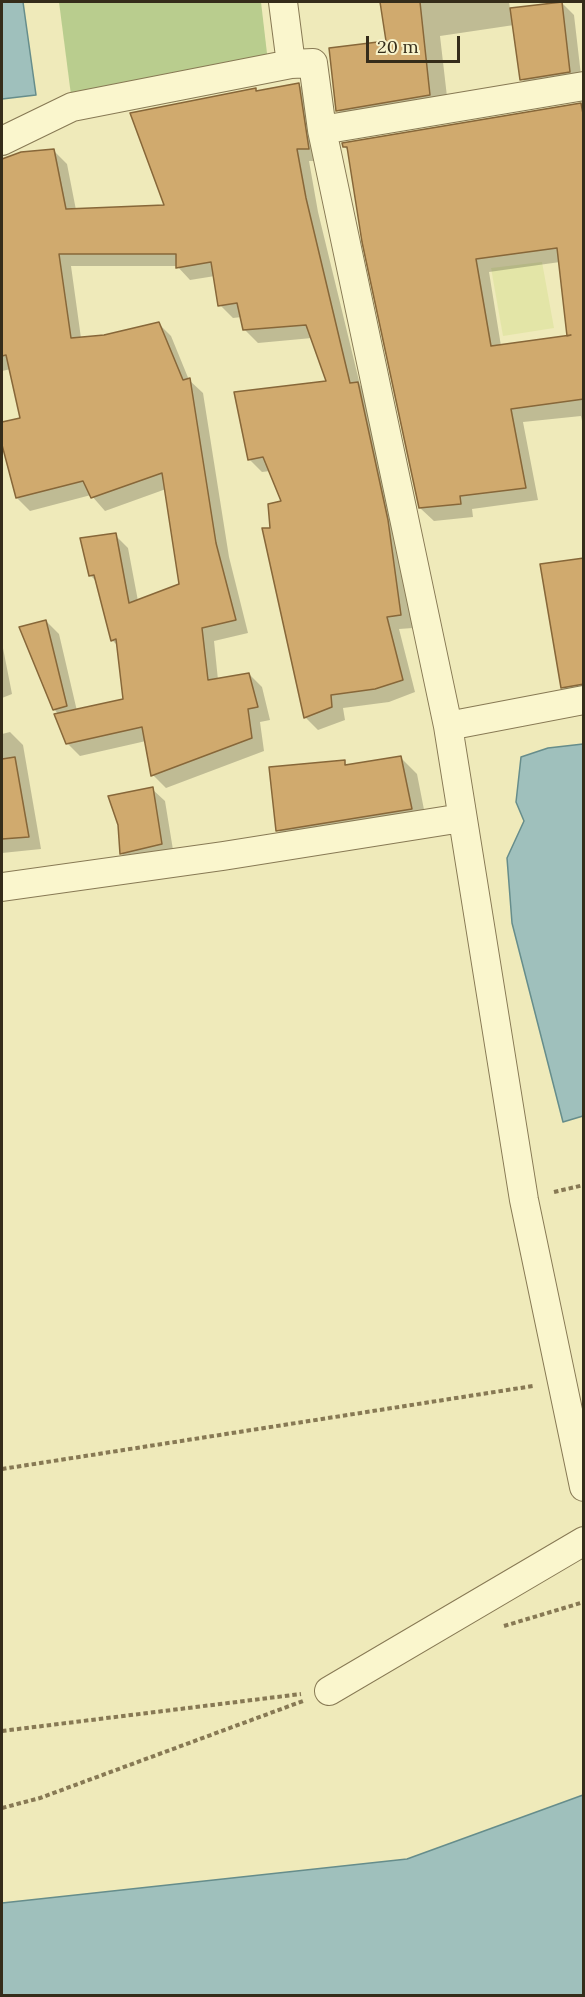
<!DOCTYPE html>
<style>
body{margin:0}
#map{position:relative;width:585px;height:1997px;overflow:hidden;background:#efeaba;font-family:Lora,serif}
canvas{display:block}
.frame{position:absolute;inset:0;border:3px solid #352c1a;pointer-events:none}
.scale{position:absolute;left:366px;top:36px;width:94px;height:27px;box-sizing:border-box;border:3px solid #352c1a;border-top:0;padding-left:8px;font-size:18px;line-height:21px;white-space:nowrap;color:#352c1a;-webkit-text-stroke:4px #f7f2ca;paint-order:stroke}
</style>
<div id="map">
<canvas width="585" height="1997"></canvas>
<div class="frame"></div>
<div class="scale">20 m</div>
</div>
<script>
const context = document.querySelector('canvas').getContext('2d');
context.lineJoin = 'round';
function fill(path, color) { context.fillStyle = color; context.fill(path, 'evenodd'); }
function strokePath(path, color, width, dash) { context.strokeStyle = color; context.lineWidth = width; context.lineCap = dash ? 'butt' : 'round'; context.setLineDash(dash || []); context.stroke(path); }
const farmland = new Path2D(`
 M 542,262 L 554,328 L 503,336 L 491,268 Z`);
const green = new Path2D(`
 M 59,2 L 261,2 L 268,62 L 71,95 Z`);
const water = new Path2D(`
 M 2,2 L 23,2 L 36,95 L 2,99 Z
 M 583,744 L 583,1116 L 563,1122 L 512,923 L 507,858 L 524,821 L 516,802 L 521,757 L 548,748 Z
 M 583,1795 L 583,1995 L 2,1995 L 2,1903 L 407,1859 Z`);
const shadow = new Path2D(`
 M 382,2 L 509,2 L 510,9 L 561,2 L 574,15 L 582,84 L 535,92 L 522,79 L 514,25 L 440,36 L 449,114 L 357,130 L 338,110 L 387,43 Z
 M 298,84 L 311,97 L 321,161 L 309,161 L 318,212 L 360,385 L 371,396 L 413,628 L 399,629 L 415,692 L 389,702 L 343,708 L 345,720 L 318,730 L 305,717 L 271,530 L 284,502 L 270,471 L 262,472 L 249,459 L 328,382 L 312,338 L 258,343 L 245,330 L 242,317 L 233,318 L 220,305 L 215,276 L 190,280 L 177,266 L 71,266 L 81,338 L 104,337 L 158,323 L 171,336 L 189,380 L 203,393 L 229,557 L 248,633 L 214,641 L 218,680 L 249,674 L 262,687 L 270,720 L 260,722 L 264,751 L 166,788 L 153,775 L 146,741 L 80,756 L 67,743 L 59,715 L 54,709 L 46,621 L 59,634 L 77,711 L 125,700 L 119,647 L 112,640 L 97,582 L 91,576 L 115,535 L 128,548 L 138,601 L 181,585 L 166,489 L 105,511 L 91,495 L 30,511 L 17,498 L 2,439 L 2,424 L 22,419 L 11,369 L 2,371 L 2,308 L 10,321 L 2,273 L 2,161 L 22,153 L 54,151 L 67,164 L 76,210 L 166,206 L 255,89 L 258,92 Z
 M 584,103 L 584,431 L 581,416 L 523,422 L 538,500 L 472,509 L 473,517 L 434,521 L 420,508 L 349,152 L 343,145 ZM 560,262 L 568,337 L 501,346 L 489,272 Z
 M 584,559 L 584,702 L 578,703 L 562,687 Z
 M 2,643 L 12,694 L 2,698 Z
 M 10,732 L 23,745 L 41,849 L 2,853 L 2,734 Z
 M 401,758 L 417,774 L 427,825 L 294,846 L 278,830 L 344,762 L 348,766 Z
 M 152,789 L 165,801 L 174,856 L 134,866 L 121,853 Z`);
const building = new Path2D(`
 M 380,2 L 420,2 L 430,95 L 336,111 L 329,48 L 386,41 Z
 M 562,2 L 570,72 L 520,80 L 510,8 Z
 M 299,83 L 309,149 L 297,149 L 306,198 L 350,383 L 358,382 L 388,520 L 401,615 L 387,617 L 403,680 L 375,689 L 331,695 L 332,707 L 304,718 L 262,528 L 270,528 L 268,504 L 281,501 L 263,457 L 248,460 L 234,392 L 326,381 L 306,325 L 243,330 L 237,303 L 218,306 L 211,262 L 176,268 L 176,254 L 59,254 L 71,338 L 104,335 L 159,322 L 183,380 L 190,378 L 216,543 L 236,620 L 202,628 L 208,680 L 249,673 L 258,707 L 248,709 L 252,738 L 151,776 L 142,727 L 66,744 L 54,714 L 123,699 L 116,639 L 111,641 L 94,575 L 89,576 L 80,538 L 116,533 L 129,603 L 179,584 L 162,473 L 91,498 L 83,481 L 16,498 L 2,445 L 2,422 L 20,418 L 6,355 L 2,356 L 2,159 L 21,152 L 54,149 L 66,209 L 164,205 L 130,113 L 256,88 L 256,91 Z
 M 581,103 L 584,119 L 584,399 L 511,409 L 526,488 L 460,496 L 461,504 L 419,508 L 362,242 L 347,147 L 343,147 L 342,143 ZM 557,248 L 567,336 L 571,335 L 491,346 L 476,259 Z
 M 584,558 L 584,684 L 561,688 L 540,564 Z
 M 46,620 L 67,706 L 53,710 L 19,627 Z
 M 401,756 L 412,809 L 276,831 L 269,767 L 345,760 L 345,765 Z
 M 15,757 L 29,837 L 2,839 L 2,759 Z
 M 153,787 L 162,844 L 120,854 L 118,825 L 108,796 Z`);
const path = new Path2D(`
 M 554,1192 L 584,1185
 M 2,1469 L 533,1386
 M 504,1626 L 584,1602
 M 2,1731 L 301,1694
 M 2,1808 L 40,1798 L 303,1701`);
const minor = new Path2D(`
 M 283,2 L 291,64
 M 584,86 L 322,130 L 448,726 L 524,1200 L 584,1487
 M 2,141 L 72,107 L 291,64 L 313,63 L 322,130
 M 448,726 L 584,700
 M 2,887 L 223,856 L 462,818
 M 329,1691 L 584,1541`);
fill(farmland, '#e3e5a7');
fill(green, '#b9cd8e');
fill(water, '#9fc0bc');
strokePath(water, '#668d8b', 1.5);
fill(shadow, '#0003');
fill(building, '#d0aa6e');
strokePath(building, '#876739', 1.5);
strokePath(minor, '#877954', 30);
strokePath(path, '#877954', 4, [4.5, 3]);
strokePath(minor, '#faf6cd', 28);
</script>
